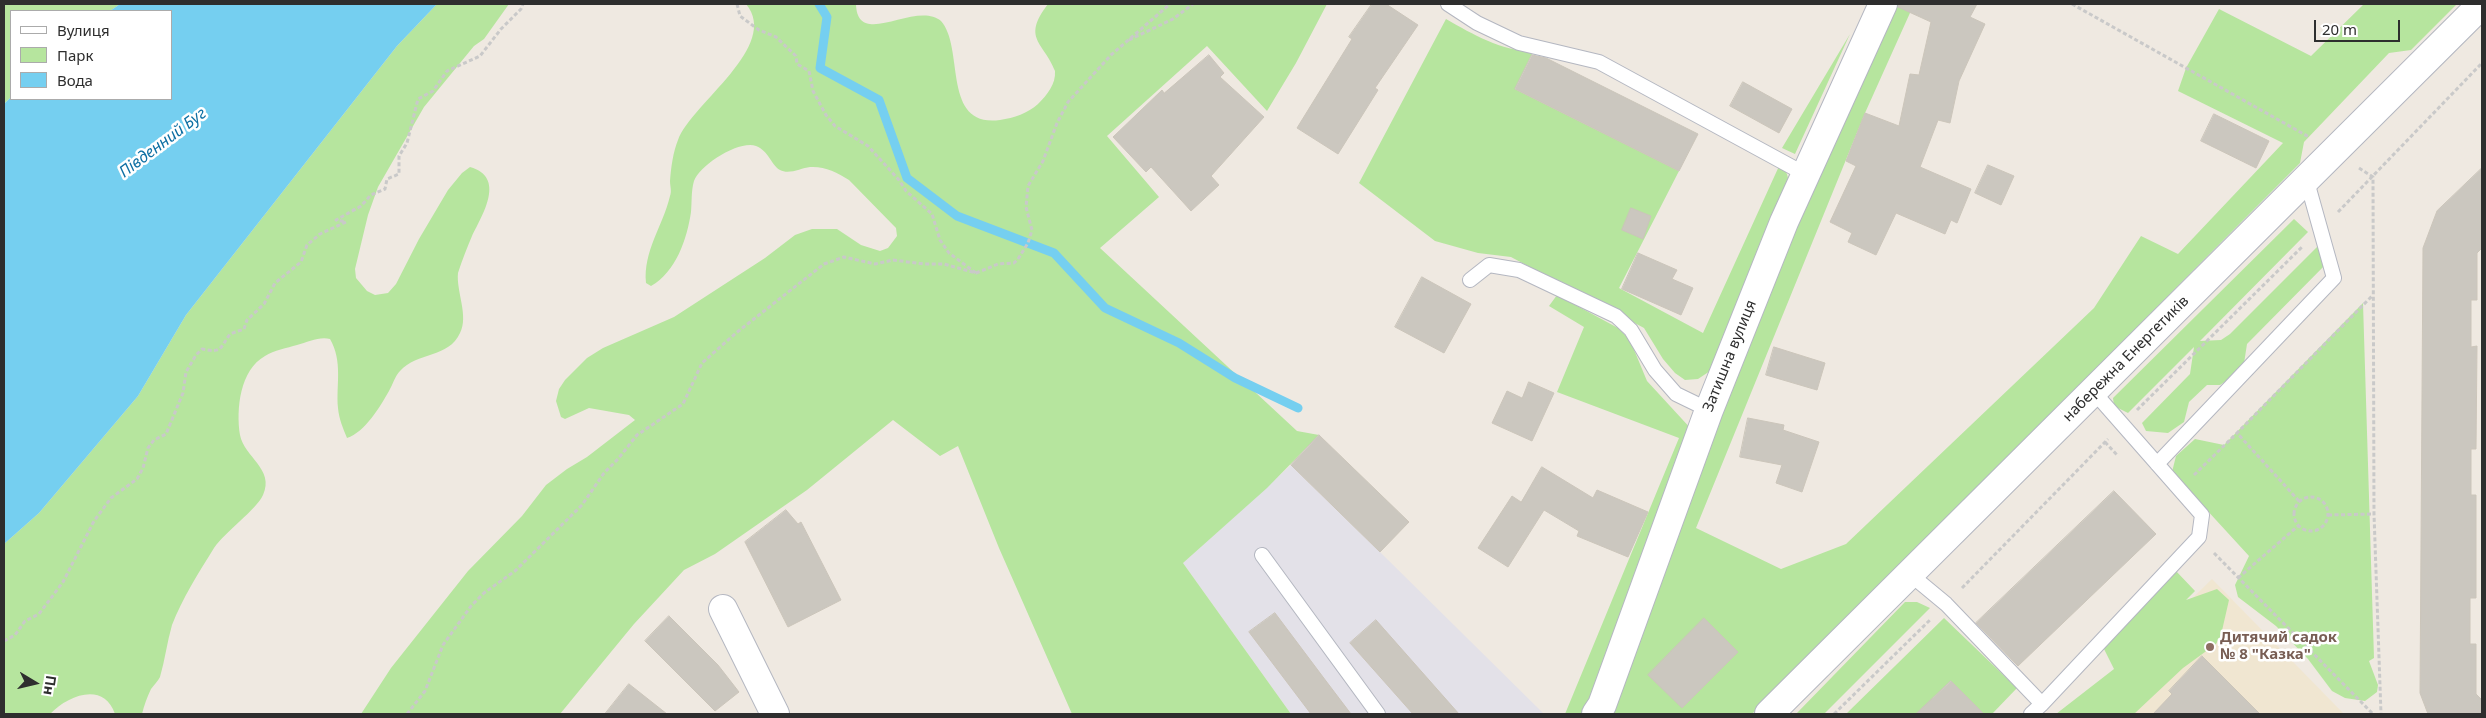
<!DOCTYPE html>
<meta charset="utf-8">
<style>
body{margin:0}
#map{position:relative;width:2486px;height:718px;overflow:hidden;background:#efe9e1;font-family:"Noto Sans",sans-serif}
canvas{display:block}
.frame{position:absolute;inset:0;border:5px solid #2e2e2e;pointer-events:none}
.legend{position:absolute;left:10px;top:10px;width:162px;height:90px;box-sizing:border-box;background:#fff;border:1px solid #ababab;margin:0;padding:6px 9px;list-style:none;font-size:15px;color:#2e2e2e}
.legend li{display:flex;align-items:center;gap:10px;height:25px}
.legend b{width:25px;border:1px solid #ababab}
.north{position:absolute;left:10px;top:658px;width:50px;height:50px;-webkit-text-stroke:4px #fff;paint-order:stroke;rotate:99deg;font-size:14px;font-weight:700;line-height:20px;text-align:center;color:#2e2e2e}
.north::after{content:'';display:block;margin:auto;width:18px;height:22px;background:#2e2e2e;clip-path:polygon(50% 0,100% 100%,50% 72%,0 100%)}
.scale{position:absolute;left:2314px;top:20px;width:86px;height:22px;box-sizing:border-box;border:2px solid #2e2e2e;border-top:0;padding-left:6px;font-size:15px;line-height:18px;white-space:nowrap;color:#2e2e2e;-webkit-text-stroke:4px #fff;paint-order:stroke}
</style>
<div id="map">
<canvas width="2486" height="718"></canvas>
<div class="frame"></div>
<ul class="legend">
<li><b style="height:6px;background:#fff"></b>Вулиця</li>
<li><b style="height:14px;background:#b6e59e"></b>Парк</li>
<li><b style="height:14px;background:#75cff0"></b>Вода</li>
</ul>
<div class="north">Пн</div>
<div class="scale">20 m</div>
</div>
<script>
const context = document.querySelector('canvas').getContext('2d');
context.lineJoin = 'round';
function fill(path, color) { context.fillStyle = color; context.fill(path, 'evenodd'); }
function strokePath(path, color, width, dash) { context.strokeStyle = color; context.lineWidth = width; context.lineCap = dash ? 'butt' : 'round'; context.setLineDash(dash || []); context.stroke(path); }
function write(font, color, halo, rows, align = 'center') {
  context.font = font + ' "Noto Sans",sans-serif'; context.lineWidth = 5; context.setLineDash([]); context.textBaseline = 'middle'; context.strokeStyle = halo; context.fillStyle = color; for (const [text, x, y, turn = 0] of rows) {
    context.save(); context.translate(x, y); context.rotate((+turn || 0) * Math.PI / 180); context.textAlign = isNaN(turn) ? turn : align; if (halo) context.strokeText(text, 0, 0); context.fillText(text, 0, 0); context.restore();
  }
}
const industrial = new Path2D(`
 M 1291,465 L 1380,552 L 1544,714 L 1291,714 L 1183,563 Z`);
const education = new Path2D(`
 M 2212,579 L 2344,714 L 2074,714 Z`);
const green = new Path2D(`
 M 4,4 L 120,4 L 110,11 L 11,11 L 11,97 L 4,104 Z
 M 437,4 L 509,4 L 484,39 L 474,46 L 424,107 L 378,187 L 368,215 L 355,269 L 356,278 L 367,291 L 375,295 L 388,293 L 396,284 L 419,239 L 448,190 L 462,173 L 470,167 C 506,177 483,214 472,236 C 467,248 462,260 458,273 C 456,291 469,316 460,333 C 449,358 417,352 400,371 C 395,376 393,384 389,391 C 380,407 365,432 347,438 C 343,428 339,419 338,408 C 336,384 343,362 330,339 C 320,336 308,342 297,345 C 287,348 274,350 265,356 C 240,370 236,409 240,435 C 244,457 275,469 263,495 C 256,510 226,531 214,548 C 199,572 182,599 172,625 C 167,642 165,660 160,677 C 158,681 154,685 151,689 C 147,697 144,706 142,714 L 115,714 C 104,681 68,695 50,714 L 4,714 L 4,544 L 39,513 L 138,396 L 186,315 L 397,46 Z
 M 746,4 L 856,4 C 857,50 916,0 941,21 C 965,48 941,128 1000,120 C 1014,118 1028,113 1038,104 C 1047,95 1056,84 1055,71 C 1044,42 1021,39 1048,4 L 1327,4 L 1296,63 L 1267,111 L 1207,46 L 1107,136 L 1159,197 L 1100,248 L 1297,431 L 1319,435 L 1267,488 L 1183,563 L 1291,714 L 1072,714 L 999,548 L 958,446 L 940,456 L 893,420 L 807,490 L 715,554 L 684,570 L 634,624 L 560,714 L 361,714 L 391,668 L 468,571 L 522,516 L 546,485 L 567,469 L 587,457 L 635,420 L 629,415 L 589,408 L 565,419 L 561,417 L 556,401 L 559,389 L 565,380 L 587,358 L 603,348 L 674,317 L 765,258 L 795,235 L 812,229 L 837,229 L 861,245 L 880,251 L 888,248 L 897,236 L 896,228 L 849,180 C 837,172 824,166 810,167 C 801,168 789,175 780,170 C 771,165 769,151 756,146 C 739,140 700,165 694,181 C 691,191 692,202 691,212 C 687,239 676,272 651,286 L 646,283 C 643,251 663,226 670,196 C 672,191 670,186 670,181 C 671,168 673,152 678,140 C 692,103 781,46 746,4 Z
 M 1891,4 L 1914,4 L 1865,113 L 1696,528 L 1781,569 L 1846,544 L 2094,308 L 2141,236 L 2178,254 L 2283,143 L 2178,91 L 2186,68 L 2219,9 L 2311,56 L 2364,4 L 2457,4 L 2411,50 L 2389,53 L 2304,142 L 2300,163 L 1752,714 L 1609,714 L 1690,467 Z
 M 1446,19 C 1474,35 1500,50 1533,52 L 1515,89 L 1679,171 L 1619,288 L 1703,333 L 1780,164 L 1785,168 L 1789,181 L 1710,371 L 1698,379 L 1685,380 L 1675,373 L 1663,359 L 1644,328 L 1511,257 L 1478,253 L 1435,241 L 1359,183 Z
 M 1850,34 L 1795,154 L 1782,148 Z
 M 2294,219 L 2308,232 L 2200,341 L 2221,340 L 2230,334 L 2321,243 L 2331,259 L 2247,344 L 2243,370 L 2220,385 L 2207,385 L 2189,402 L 2184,422 L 2168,433 L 2146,431 L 2142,423 L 2190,374 L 2194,347 L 2128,413 L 2114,406 L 2113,398 Z
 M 1557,295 L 1618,328 L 1630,340 L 1647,381 L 1693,431 L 1586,714 L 1565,714 L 1679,438 L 1557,392 L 1584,327 L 1549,306 Z
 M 2363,303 L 2374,658 L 2369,661 L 2378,685 L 2377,692 L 2365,701 L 2345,698 L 2332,691 L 2308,659 L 2276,626 L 2238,597 L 2235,585 L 2249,556 L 2172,472 L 2176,456 L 2195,439 L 2224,445 Z
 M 2176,571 L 2195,591 L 2186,600 L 2217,589 L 2229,600 L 2221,635 L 2216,644 L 2183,668 L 2134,714 L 2056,714 L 2114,669 L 2101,643 Z
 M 1905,602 L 1917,602 L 1930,608 L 1824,714 L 1796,714 Z
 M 1944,618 L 2017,688 L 1992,714 L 1984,714 L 1951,681 L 1933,698 L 1927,714 L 1846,714 Z`);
const water = new Path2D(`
 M 120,4 L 437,4 L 397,46 L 186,315 L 138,396 L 39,513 L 4,544 L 4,104 L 11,97 L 171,99 L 171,11 L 110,11 Z`);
const stream = new Path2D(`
 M 819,4 L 827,17 L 820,68 L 879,100 L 907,178 L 957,216 L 1054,253 L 1105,308 L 1179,343 L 1235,378 L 1298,408`);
const building = new Path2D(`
 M 1372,4 L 1386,4 L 1418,25 L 1375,88 L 1378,90 L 1338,154 L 1297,128 L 1352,39 L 1349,37 Z
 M 1898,4 L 1977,4 L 1970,17 L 1985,24 L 1959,81 L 1950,123 L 1938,120 L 1920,167 L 1971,189 L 1957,223 L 1951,220 L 1945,234 L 1896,213 L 1876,255 L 1848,242 L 1852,233 L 1830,222 L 1856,166 L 1846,161 L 1865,113 L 1899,126 L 1910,74 L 1919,75 L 1931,22 L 1898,7 Z
 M 1209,55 L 1224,73 L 1220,77 L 1264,117 L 1211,176 L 1219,185 L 1191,211 L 1151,167 L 1146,172 L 1113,137 L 1162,90 L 1164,93 Z
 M 1532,55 L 1546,58 L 1698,134 L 1679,171 L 1515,89 Z
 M 1743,82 L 1792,109 L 1779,133 L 1730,106 Z
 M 2214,114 L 2269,141 L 2256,168 L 2201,141 Z
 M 1988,165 L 2014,176 L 2001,205 L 1975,193 Z
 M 2482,168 L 2482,248 L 2477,253 L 2477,300 L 2471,300 L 2471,347 L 2477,346 L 2476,449 L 2471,449 L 2471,495 L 2476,495 L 2476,598 L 2470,598 L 2470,644 L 2476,644 L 2476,694 L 2482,700 L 2482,714 L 2428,714 L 2420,693 L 2423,248 L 2437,211 Z
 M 1631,208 L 1651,216 L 1643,239 L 1622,230 Z
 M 1638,253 L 1677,270 L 1672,279 L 1693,288 L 1681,315 L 1622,289 Z
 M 1422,277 L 1471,304 L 1444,353 L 1395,327 Z
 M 1774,347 L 1825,363 L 1817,390 L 1766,375 Z
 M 1529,382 L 1554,393 L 1532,441 L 1492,423 L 1507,391 L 1522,398 Z
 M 1748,418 L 1784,425 L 1783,430 L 1819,442 L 1802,492 L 1776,483 L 1782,465 L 1740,457 Z
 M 1319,435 L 1409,522 L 1380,552 L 1291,465 Z
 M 1542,467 L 1593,498 L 1597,490 L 1648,512 L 1628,557 L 1577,536 L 1579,531 L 1544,510 L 1508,567 L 1478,548 L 1512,496 L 1521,502 Z
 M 2114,491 L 2156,534 L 2018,666 L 1976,623 Z
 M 786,510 L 798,524 L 801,522 L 841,600 L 788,627 L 745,542 Z
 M 1275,613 L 1326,681 L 1351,714 L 1311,714 L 1249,632 Z
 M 669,616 L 718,665 L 739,692 L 715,711 L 645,641 Z
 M 1704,618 L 1738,652 L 1682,708 L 1648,675 Z
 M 1376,620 L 1459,714 L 1413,714 L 1350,643 Z
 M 2202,656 L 2260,714 L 2153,714 L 2172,694 L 2169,691 Z
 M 1951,681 L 1984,714 L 1916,714 Z
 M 629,684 L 667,714 L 605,714 Z`);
const path = new Path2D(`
 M 737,4 L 740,16 L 759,30 L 776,37 L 796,56 L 797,64 L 809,71 L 813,91 L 826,115 L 835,126 L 868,146 L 899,180 L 906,191 L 932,214 L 940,240 L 949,253 L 976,273
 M 2072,4 L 2309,137
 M 1129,40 L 1173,19 L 1193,4
 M 2359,168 L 2373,177 L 2374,514 L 2381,714
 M 2338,212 L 2482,63
 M 2137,410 L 2303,246
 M 2105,442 L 2118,456
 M 2194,475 L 2237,433
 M2294 514a17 17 0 1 1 34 0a17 17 0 1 1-34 0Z
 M 2299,501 L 2237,433 L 2373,295
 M 2328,515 L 2374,514
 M 2214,553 L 2373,714
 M 2238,578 L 2298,526
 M 1962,588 L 2108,439
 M 4,641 L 15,635 L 25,621 L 39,614 L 63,582 L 94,521 L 111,498 L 137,479 L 143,468 L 148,448 L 154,440 L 166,434 L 183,393 L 186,372 L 196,355 L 202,349 C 223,353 219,349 230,334 L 244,329 L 247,320 L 264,304 L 275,283 L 301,262 L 307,245 L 320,234 L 346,222 L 336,220 L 361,206 L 371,195 L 385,189 L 387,179 L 399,174 L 399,156 L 407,143 L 418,99 L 433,91 L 447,71 L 480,56 L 501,29 L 521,9 L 523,4
 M 407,714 L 425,691 L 443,645 L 471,606 L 484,593 L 515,571 L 582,505 L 604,473 L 618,459 L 637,435 L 683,404 L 702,363 L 736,333 L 824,264 L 844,257 L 875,264 L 893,260 L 924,264 L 944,264 L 976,273 L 998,264 L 1014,263 L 1018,259 L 1028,243 L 1032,230 L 1026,207 L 1028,186 L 1043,161 L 1057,123 L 1068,102 L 1111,55 L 1170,4
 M 1834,714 L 1931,619`);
const service = new Path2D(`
 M 1448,4 L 1477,23 L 1519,43 L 1599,62 L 1805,174
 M 1470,280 L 1489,265 L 1519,270 L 1616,316 L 1631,330 L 1655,370 L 1676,394 L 1709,410
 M 2157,464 L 2334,278 L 2306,178
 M 1262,555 L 1378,714
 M 1911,575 L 1946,604 L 2042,704 L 2031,714
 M 2042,704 L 2199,537 L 2202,515 L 2093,391`);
const minor = new Path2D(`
 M 723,609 L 775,714
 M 1596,714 L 1602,705 L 1709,410 L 1784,222 L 1883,4`);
const tertiary = new Path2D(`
 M 1769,714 L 2482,4`);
const markers = [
 [2210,647,5,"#8d6e63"]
];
const streetNames = [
 ["Затишна вулиця",1730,356,-68],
 ["набережна Енергетиків",2126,359,-45]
];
const educationNames = [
 ["Дитячий садок",2220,638],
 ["№ 8 \"Казка\"",2220,655]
];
const waterNames = [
 ["Південний Буг",163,143,-37]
];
fill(industrial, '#e3e1e8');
fill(education, '#f0e6d1');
fill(green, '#b6e59e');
fill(water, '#75cff0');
strokePath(stream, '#75cff0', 9);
fill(building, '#cbc7bf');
strokePath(building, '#cbc5ba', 1);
strokePath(service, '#b4b7c1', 16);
strokePath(minor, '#b4b7c1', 30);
strokePath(tertiary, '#b4b7c1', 30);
strokePath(path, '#c9c9c9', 3, [4, 2.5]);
strokePath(service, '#fff', 14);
strokePath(minor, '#fff', 28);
strokePath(tertiary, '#fff', 28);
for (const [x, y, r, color] of markers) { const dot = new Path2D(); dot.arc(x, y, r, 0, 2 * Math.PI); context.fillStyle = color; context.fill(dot); strokePath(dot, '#fff', 2); }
write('15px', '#2e2e2e', '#fff', streetNames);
write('bold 15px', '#785e54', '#fff', educationNames, 'left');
write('italic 16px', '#0d6fa3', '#fff', waterNames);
</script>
